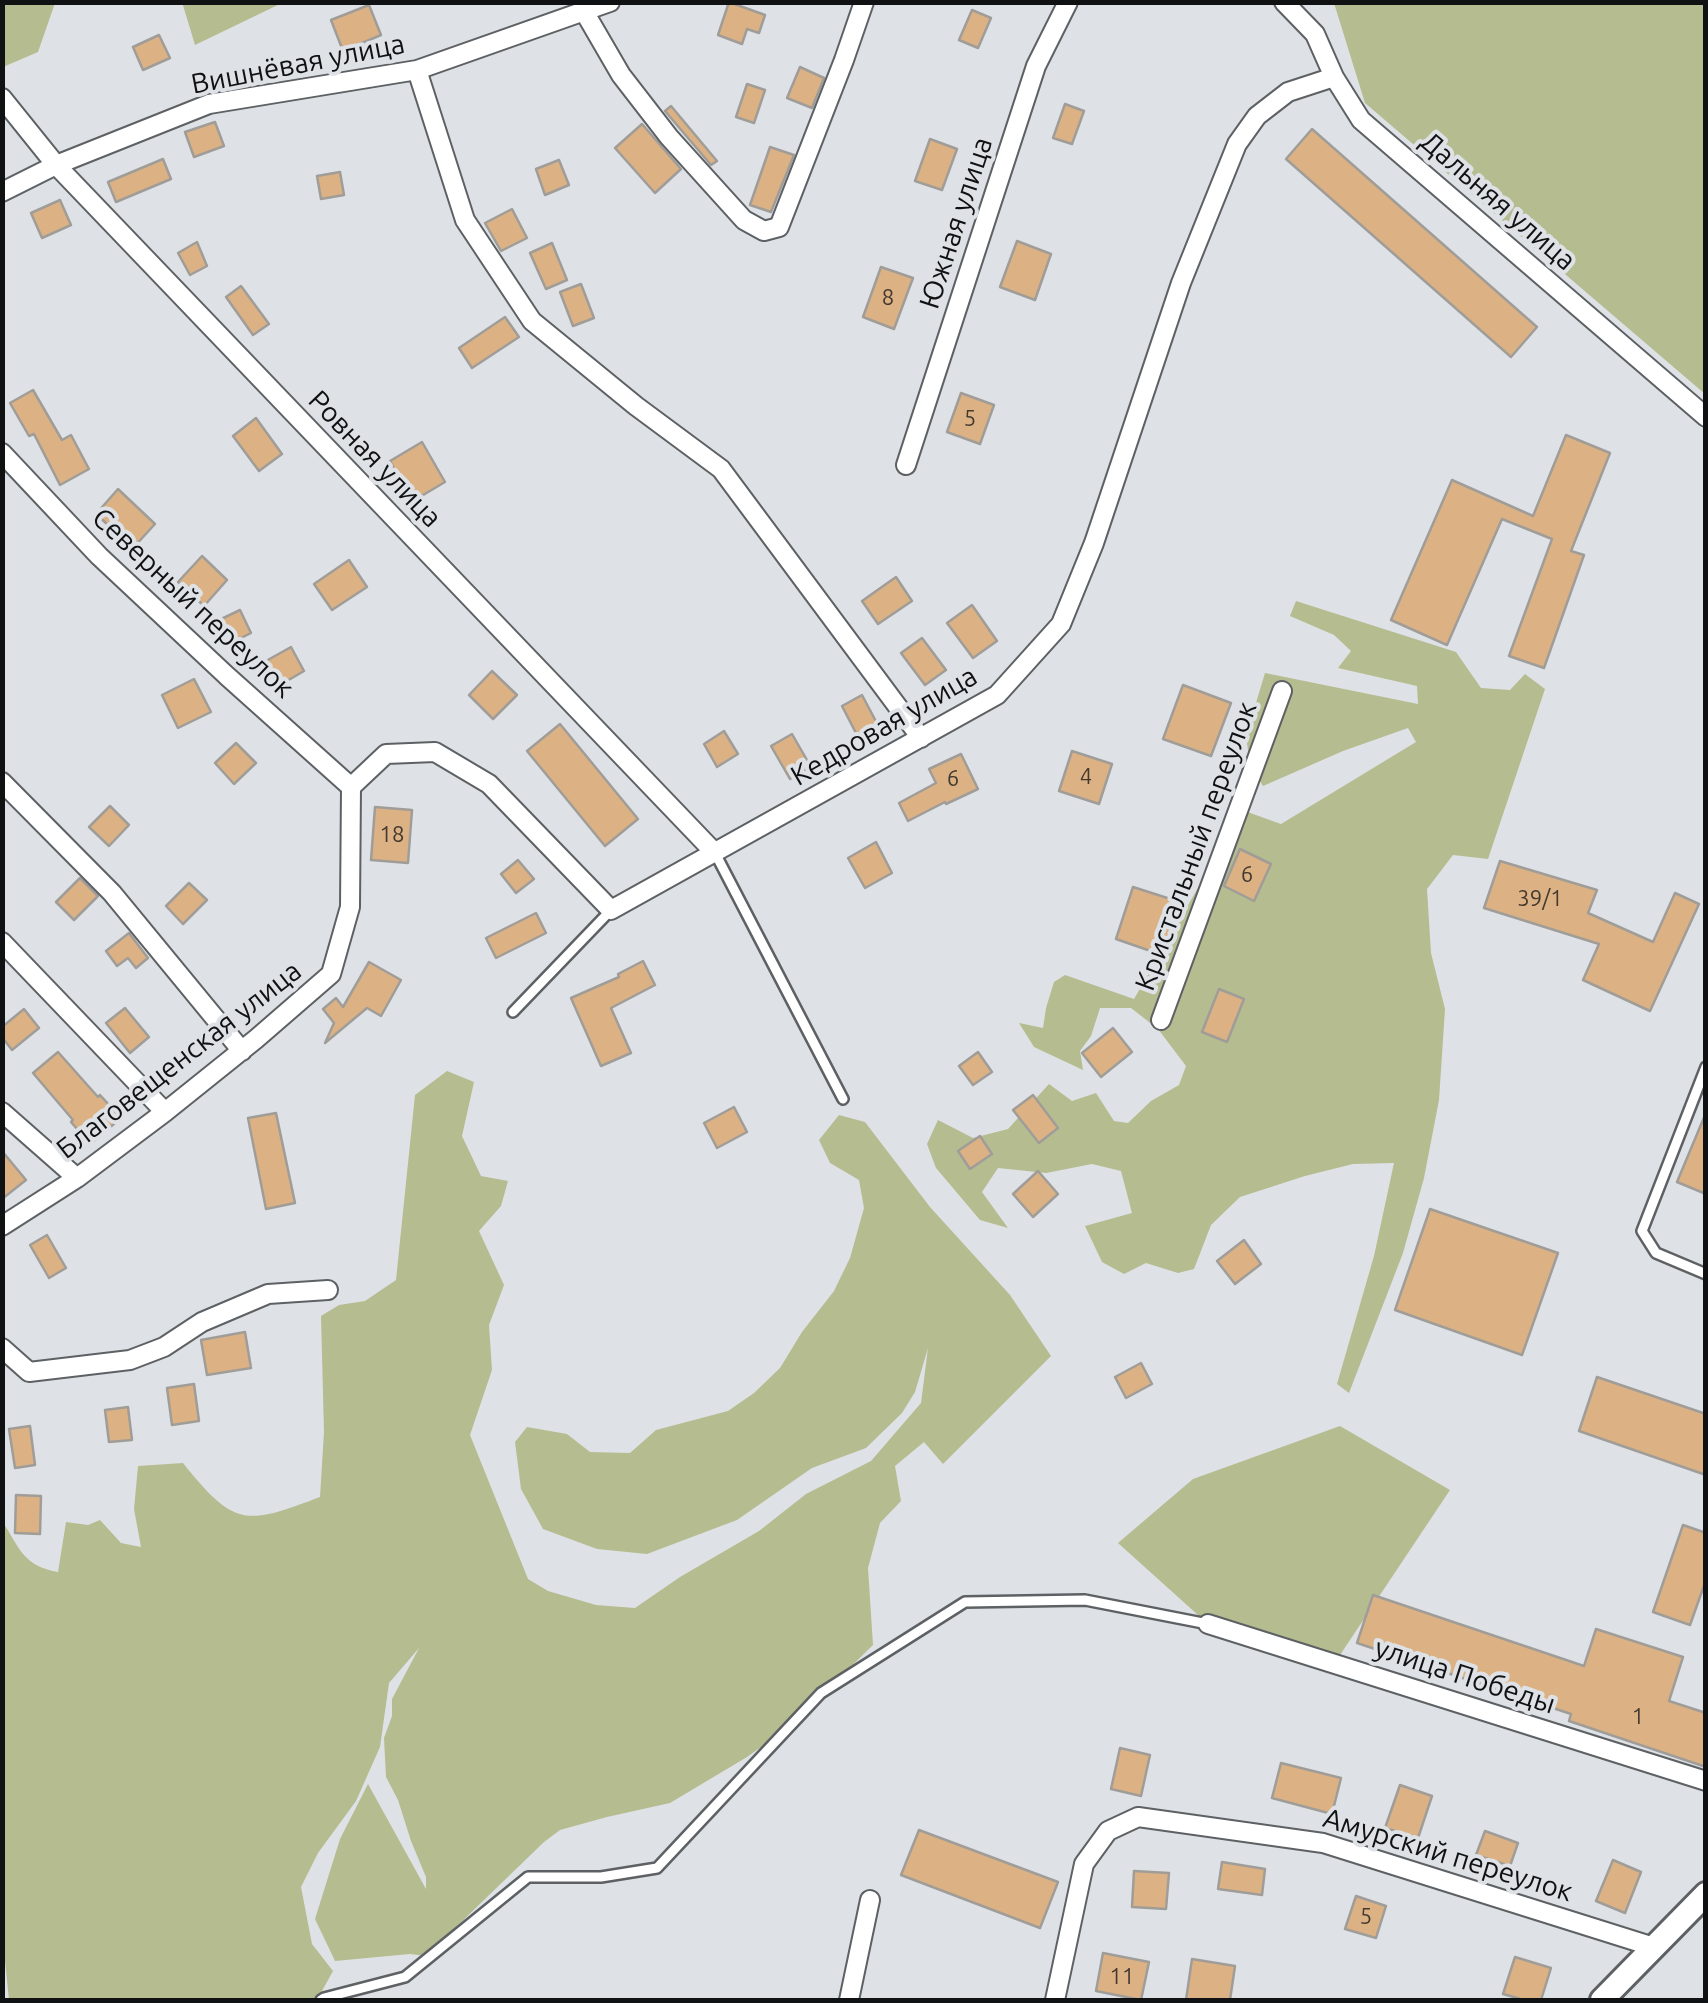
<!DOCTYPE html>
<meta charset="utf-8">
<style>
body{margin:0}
#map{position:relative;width:1708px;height:2003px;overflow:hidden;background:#dee2e6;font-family:Ubuntu,sans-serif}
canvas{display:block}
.frame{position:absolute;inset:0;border:5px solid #101112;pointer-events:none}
</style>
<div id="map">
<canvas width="1708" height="2003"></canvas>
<div class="frame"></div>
</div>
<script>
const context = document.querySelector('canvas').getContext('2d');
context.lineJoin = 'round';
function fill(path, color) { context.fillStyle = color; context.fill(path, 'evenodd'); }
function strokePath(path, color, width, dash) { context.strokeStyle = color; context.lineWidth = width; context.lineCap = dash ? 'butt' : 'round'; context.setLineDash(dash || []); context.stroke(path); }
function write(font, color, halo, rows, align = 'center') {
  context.font = font + ' Ubuntu,sans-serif'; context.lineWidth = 8; context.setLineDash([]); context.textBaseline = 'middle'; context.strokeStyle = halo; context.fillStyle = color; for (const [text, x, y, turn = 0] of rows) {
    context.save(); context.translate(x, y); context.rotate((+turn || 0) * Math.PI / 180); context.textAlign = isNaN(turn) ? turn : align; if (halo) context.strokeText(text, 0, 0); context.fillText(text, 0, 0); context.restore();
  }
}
const green = new Path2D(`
 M 3,2 L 55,3 L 38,52 L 3,67 Z
 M 182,2 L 282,2 L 282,3 L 195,45 Z
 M 1334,3 L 1705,3 L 1705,394 L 1365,103 Z
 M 1296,601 L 1456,652 L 1481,688 L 1510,690 L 1525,674 L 1545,689 L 1488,859 L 1453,855 L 1427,889 L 1431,953 L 1445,1009 L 1439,1100 L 1424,1178 L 1403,1253 L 1349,1393 L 1337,1384 L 1374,1256 L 1394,1163 L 1353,1164 L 1305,1176 L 1240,1197 L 1211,1225 L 1194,1269 L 1178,1273 L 1146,1263 L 1124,1274 L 1102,1262 L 1085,1226 L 1132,1213 L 1121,1171 L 1092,1164 L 1046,1173 L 998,1168 L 982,1192 L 1008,1228 L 980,1220 L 936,1168 L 927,1144 L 938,1120 L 973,1138 L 1008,1129 L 1049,1084 L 1072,1101 L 1096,1093 L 1114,1121 L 1128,1123 L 1151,1101 L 1179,1085 L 1186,1066 L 1158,1029 L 1131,1008 L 1100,1008 L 1091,1036 L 1080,1051 L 1083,1070 L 1034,1047 L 1019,1023 L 1043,1028 L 1046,1008 L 1054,982 L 1065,975 L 1134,999 L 1214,860 L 1239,809 L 1281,824 L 1416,742 L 1408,728 L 1343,751 L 1263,786 L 1250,764 L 1246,736 L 1265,673 L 1418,704 L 1417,686 L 1338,668 L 1351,651 L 1334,635 L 1290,616 Z
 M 447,1071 L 474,1082 L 462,1136 L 481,1176 L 508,1181 L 501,1206 L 479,1231 L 504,1285 L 489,1325 L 492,1370 L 470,1435 L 528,1579 L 548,1591 L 596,1605 L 635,1608 L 680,1577 L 759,1531 L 806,1494 L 871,1461 L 921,1403 L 928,1348 L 915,1392 L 902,1413 L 866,1448 L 812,1468 L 737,1520 L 647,1554 L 597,1549 L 543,1529 L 521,1489 L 515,1442 L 527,1427 L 567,1434 L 590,1452 L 630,1453 L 656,1430 L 728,1411 L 754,1393 L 780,1368 L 802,1332 L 834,1291 L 850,1258 L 864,1208 L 859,1180 L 830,1163 L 819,1140 L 839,1115 L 865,1122 L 930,1207 L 1010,1295 L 1051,1356 L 943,1464 L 924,1442 L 895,1466 L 901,1501 L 880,1523 L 868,1568 L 873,1645 L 790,1726 L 747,1757 L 670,1803 L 607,1817 L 560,1830 L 544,1842 L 426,1956 L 410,1954 L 335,1961 L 315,1919 L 340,1839 L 368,1784 L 426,1889 L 426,1877 L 411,1841 L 398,1800 L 386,1777 L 384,1738 L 392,1716 L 392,1699 L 419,1648 L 389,1683 L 380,1747 L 356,1801 L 318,1853 L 301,1887 L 312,1944 L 333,1971 L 317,2000 L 9,2000 L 2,1932 L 2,1521 C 19,1546 22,1566 58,1572 L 66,1522 L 88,1525 L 100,1520 L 121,1543 L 141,1547 L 134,1509 L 138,1466 L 183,1463 C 235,1528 246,1525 320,1497 L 324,1432 L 321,1316 L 339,1305 L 365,1301 L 396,1280 L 415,1095 Z
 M 1340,1426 L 1450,1490 L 1334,1664 L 1208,1624 L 1118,1543 L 1193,1479 Z`);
const building = new Path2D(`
 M 729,2 L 765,15 L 759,33 L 747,29 L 742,44 L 718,35 Z
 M 369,5 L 381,35 L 343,51 L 331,20 Z
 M 972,10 L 991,18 L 978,48 L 959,40 Z
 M 159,35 L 170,58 L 143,70 L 133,47 Z
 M 800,67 L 824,78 L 812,108 L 787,98 Z
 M 747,84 L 765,90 L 754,123 L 736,117 Z
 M 1065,104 L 1084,111 L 1072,144 L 1053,138 Z
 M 671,106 L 717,161 L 711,165 L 665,111 Z
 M 215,122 L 224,146 L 194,157 L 185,132 Z
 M 642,124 L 681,169 L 655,193 L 615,148 Z
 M 1312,129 L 1537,327 L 1511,357 L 1286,159 Z
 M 930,139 L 957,149 L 942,190 L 915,181 Z
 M 770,147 L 794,155 L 771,212 L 750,205 Z
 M 163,159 L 171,179 L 116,202 L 108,182 Z
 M 559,160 L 569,185 L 545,195 L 536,169 Z
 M 340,172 L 344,195 L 321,199 L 317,176 Z
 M 60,200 L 71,225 L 42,238 L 31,213 Z
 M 512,209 L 527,238 L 501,251 L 485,223 Z
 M 1017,241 L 1051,254 L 1035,300 L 1000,287 Z
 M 197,242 L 207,266 L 190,275 L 178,253 Z
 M 552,243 L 567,280 L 546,289 L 530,253 Z
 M 881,267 L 913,278 L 894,329 L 863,317 Z
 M 581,284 L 594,318 L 573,326 L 560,292 Z
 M 241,286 L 269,324 L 253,335 L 226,297 Z
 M 505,317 L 519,337 L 472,368 L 459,348 Z
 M 33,390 L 62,440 L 71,435 L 89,469 L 60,485 L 34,434 L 29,436 L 10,403 Z
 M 961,393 L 994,405 L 980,444 L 947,432 Z
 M 256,418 L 282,454 L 259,471 L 233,436 Z
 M 1566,435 L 1610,453 L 1571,551 L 1584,555 L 1544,668 L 1509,656 L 1552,539 L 1502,519 L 1447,645 L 1391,620 L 1452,480 L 1533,516 Z
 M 422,442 L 445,482 L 413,501 L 390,461 Z
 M 118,489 L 155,524 L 133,548 L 96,514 Z
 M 202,556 L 227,580 L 204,606 L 178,582 Z
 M 349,560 L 367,587 L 332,610 L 314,584 Z
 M 896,577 L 912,601 L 878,624 L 862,601 Z
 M 972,605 L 997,641 L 973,658 L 947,623 Z
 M 240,610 L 251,633 L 227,645 L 215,622 Z
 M 922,638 L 946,670 L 925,685 L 901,653 Z
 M 291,647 L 304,671 L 280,685 L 266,661 Z
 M 492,671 L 517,695 L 493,719 L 469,695 Z
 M 194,679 L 211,712 L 178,728 L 162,695 Z
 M 1183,685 L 1231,703 L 1211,756 L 1163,739 Z
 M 862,695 L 879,727 L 858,737 L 842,706 Z
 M 560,724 L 638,819 L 605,846 L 527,751 Z
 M 724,731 L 738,754 L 717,767 L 704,744 Z
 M 792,734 L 811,767 L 790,779 L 771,746 Z
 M 236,743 L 256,763 L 234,784 L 215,763 Z
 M 1072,751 L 1112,764 L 1099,804 L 1059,791 Z
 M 961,754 L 978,789 L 946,804 L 945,802 L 908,821 L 899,803 L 936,783 L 929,769 Z
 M 110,806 L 129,825 L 109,846 L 89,827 Z
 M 375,807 L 412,810 L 408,863 L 371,860 Z
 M 876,842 L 892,873 L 865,888 L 848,858 Z
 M 1240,849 L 1271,864 L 1254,901 L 1224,886 Z
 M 518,860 L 534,879 L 516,893 L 501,874 Z
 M 1500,861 L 1597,890 L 1588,913 L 1653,942 L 1675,893 L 1699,904 L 1650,1011 L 1583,980 L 1599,944 L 1484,908 Z
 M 80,878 L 98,896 L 74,920 L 56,902 Z
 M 189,883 L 207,900 L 183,924 L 166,906 Z
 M 1133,887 L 1183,903 L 1165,956 L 1116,939 Z
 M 536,913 L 546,933 L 496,958 L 486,938 Z
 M 129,933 L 148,958 L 136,968 L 128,958 L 117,966 L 106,951 Z
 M 643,961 L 655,985 L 611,1008 L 631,1053 L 601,1066 L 571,998 L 619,977 L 618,974 Z
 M 369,962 L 401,980 L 381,1016 L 367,1008 L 325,1043 L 334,1023 L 323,1009 L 336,998 L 343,1007 Z
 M 1219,989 L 1244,999 L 1227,1042 L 1202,1032 Z
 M 125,1008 L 149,1037 L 130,1053 L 106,1023 Z
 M 24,1009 L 39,1028 L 12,1050 L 2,1037 L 2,1027 Z
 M 1113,1028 L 1132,1052 L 1101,1077 L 1082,1053 Z
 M 58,1052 L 98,1097 L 100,1095 L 121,1118 L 90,1144 L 71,1122 L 73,1120 L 33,1073 Z
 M 978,1052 L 992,1072 L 973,1085 L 959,1066 Z
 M 1033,1095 L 1058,1128 L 1039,1143 L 1013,1110 Z
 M 734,1107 L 747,1132 L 717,1148 L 704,1123 Z
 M 276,1113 L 295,1203 L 266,1209 L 248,1118 Z
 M 1705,1115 L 1706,1115 L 1706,1194 L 1677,1182 Z
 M 980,1136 L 992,1154 L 970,1169 L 958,1151 Z
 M 2,1151 L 26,1180 L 2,1199 Z
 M 1038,1171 L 1058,1194 L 1033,1217 L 1013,1194 Z
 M 1430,1209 L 1558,1253 L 1522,1355 L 1395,1310 Z
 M 47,1235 L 66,1268 L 49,1278 L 30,1245 Z
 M 1244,1240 L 1261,1264 L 1235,1284 L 1217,1261 Z
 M 245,1332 L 251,1368 L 207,1375 L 201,1340 Z
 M 1141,1363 L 1152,1384 L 1126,1398 L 1115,1377 Z
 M 1597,1377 L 1706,1414 L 1706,1475 L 1579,1431 Z
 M 194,1384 L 199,1421 L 172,1425 L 167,1388 Z
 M 128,1407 L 132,1440 L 109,1442 L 105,1410 Z
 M 30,1426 L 35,1465 L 15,1468 L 9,1429 Z
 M 16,1495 L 41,1496 L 40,1534 L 15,1533 Z
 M 1683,1525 L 1706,1533 L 1706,1580 L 1690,1625 L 1653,1612 Z
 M 1373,1595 L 1584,1666 L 1596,1629 L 1683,1657 L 1669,1701 L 1706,1713 L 1706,1767 L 1569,1721 L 1571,1714 L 1357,1643 Z
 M 1120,1748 L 1150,1755 L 1141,1796 L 1111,1789 Z
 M 1281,1763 L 1341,1778 L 1332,1814 L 1272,1798 Z
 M 1400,1785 L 1432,1796 L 1418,1838 L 1385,1828 Z
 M 919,1830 L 1058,1882 L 1040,1928 L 901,1875 Z
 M 1485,1831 L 1518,1843 L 1510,1866 L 1476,1855 Z
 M 1613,1860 L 1641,1872 L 1625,1913 L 1596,1901 Z
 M 1222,1862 L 1265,1869 L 1262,1895 L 1218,1889 Z
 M 1134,1871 L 1169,1873 L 1166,1909 L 1132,1907 Z
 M 1356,1896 L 1386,1906 L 1376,1938 L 1345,1929 Z
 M 1103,1953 L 1149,1962 L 1141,2000 L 1096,1991 Z
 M 1515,1957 L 1551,1968 L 1541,2000 L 1524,2000 L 1503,1994 Z
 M 1192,1959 L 1235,1966 L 1230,2000 L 1186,2000 Z`);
const service = new Path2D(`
 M 715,853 L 843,1099
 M 513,1012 L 611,910
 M 1706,1067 L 1642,1231 L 1656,1253 L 1706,1274
 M 321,2000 L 324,1998 L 405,1977 L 528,1877 L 601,1877 L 657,1868 L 821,1693 L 965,1602 L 1085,1600 L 1208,1624`);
const minor = new Path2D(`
 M 1284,2 L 1315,34 L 1334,77 L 1361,120 L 1706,417
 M 585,13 L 621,75 L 669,137 L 744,220 L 764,231 L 779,227 L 844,60 L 864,2
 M 417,70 L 465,220 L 532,321 L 636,406 L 721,469 L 921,738
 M 2,98 L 56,165 L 715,853
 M 2,192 L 56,165 L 209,104 L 417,70 L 610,2
 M 2,453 L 99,556 L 227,676 L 351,787
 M 906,465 L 1036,66 L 1068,2
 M 2,782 L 112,893 L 242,1051
 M 351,787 L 386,754 L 435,752 L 489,784 L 611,910 L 997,695 L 1061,624 L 1094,543 L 1181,283 L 1237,144 L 1257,116 L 1288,92 L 1334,77
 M 2,942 L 165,1112
 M 1161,1020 L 1282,691
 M 2,1112 L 77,1178
 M 2,1226 L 77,1178 L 165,1112 L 256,1039 L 331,974 L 350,907 L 351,787
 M 2,1348 L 29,1372 L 130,1360 L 164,1347 L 202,1322 L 268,1294 L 328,1290
 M 1208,1624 L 1706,1781
 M 849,2000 L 870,1900
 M 1055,2000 L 1084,1864 L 1108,1831 L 1138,1817 L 1323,1843 L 1654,1947`);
const tertiary = new Path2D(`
 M 1602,2000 L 1706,1894`);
const numberNames = [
 ["8",888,298],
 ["5",970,419],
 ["4",1086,777],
 ["6",953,779],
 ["18",392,835],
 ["6",1247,875],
 ["39/1",1540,899],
 ["1",1638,1717],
 ["5",1366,1917],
 ["11",1122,1977]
];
const streetNames = [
 ["Вишнёвая улица",298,64,-11],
 ["Дальняя улица",1498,201,41],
 ["Южная улица",956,223,-72],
 ["Ровная улица",375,459,46],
 ["Северный переулок",193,603,43],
 ["Кедровая улица",884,726,-30],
 ["Кристальный переулок",1196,846,-70],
 ["Благовещенская улица",179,1060,-38],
 ["улица Победы",1465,1676,18],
 ["Амурский переулок",1448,1855,17]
];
fill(green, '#b5bc90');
fill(building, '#dcb284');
strokePath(building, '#a09d99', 2.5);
strokePath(service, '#5d6164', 14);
strokePath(minor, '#5d6164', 22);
strokePath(tertiary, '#5d6164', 28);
strokePath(service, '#fff', 9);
strokePath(minor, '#fff', 18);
strokePath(tertiary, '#fff', 22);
write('22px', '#43392e', null, numberNames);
write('28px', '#101112', '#dee2e6', streetNames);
</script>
